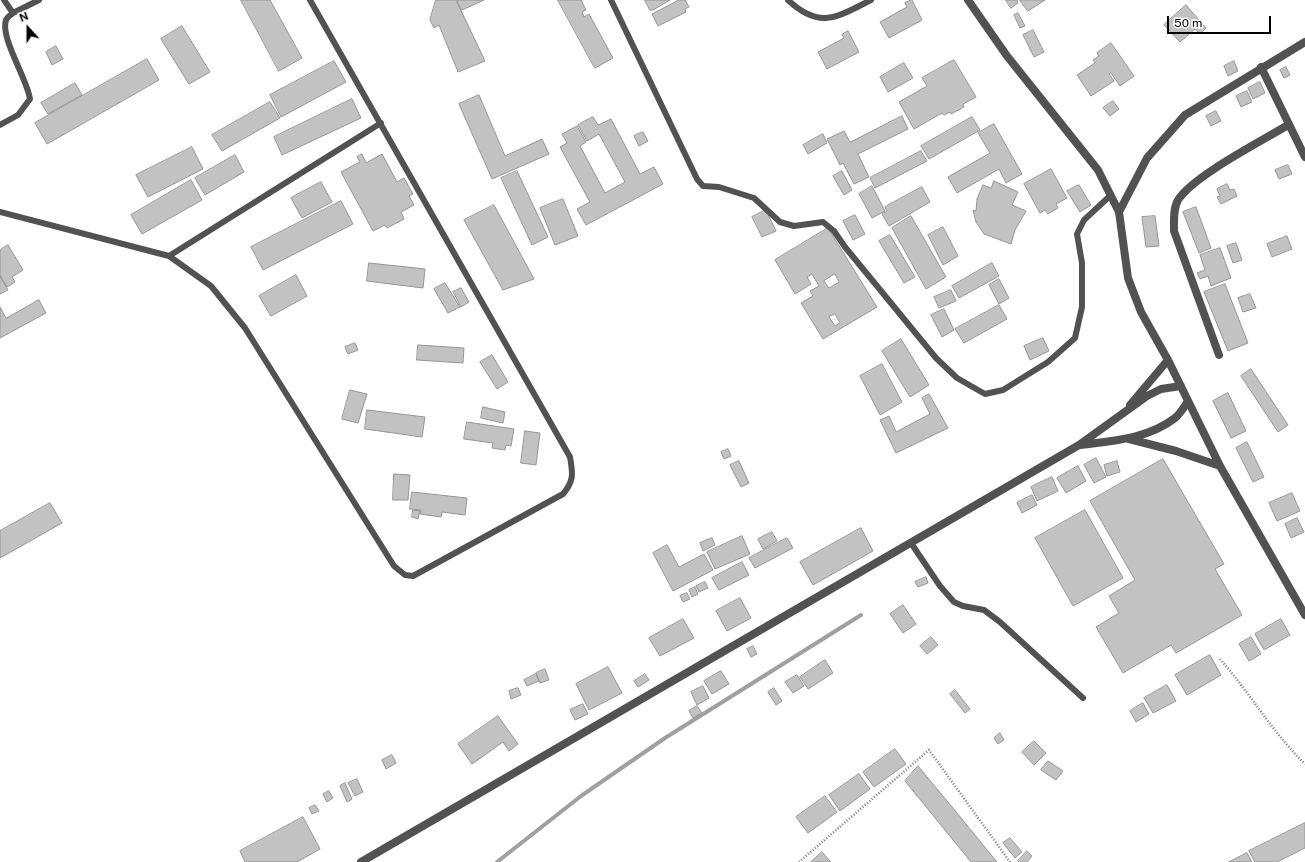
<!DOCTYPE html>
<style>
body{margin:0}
#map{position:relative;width:1305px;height:862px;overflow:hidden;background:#fff;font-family:"Public Sans",sans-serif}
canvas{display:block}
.north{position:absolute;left:8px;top:8px;width:40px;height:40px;-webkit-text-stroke:3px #fff;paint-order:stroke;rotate:339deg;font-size:11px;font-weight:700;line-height:16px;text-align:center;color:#000}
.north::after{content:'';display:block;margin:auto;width:14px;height:18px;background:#000;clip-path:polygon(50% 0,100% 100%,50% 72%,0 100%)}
.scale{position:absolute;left:1167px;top:16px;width:104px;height:18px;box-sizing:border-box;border:2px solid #000;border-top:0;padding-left:5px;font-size:12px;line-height:14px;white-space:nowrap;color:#000;-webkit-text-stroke:3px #fff;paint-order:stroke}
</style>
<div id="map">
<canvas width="1305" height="862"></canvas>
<div class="north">N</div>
<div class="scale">50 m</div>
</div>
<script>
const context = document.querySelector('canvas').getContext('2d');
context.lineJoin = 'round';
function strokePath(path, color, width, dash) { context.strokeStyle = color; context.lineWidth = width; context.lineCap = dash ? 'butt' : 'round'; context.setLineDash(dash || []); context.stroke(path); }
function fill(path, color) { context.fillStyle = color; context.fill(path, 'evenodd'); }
const stream = new Path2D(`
 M 497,862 L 581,796 L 665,738 L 861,615`);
const building = new Path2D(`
 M 241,0 L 270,0 L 302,58 L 279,71 Z
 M 436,0 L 456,0 L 485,61 L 458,72 L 439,25 L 434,28 L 430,20 Z
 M 457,0 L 484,0 L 462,10 Z
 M 558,0 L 581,0 L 586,10 L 582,12 L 584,17 L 589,14 L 613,58 L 595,68 Z
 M 645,0 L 670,0 L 653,10 L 650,10 Z
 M 677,0 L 685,0 L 689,7 L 685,9 L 686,12 L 658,26 L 652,14 L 677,1 Z
 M 912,0 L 922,20 L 889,38 L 880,22 L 907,7 L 905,3 Z
 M 1006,0 L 1017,0 L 1018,3 L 1011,8 Z
 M 1020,0 L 1045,0 L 1028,11 Z
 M 1186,5 L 1206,28 L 1200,34 L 1195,29 L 1180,42 L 1164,25 Z
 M 1018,13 L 1025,26 L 1020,28 L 1014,15 Z
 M 182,26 L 210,72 L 189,84 L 161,39 Z
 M 1033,30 L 1044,52 L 1034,57 L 1023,35 Z
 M 848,31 L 859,52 L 827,69 L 818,52 L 844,38 L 842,35 Z
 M 1111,43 L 1134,76 L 1120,86 L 1111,73 L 1109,74 L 1114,81 L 1091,96 L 1077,75 L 1095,63 L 1093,60 L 1099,56 L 1097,53 Z
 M 56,46 L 63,59 L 52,65 L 46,52 Z
 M 147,59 L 159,80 L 47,144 L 35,123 Z
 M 954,60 L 976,97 L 963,104 L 964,107 L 951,114 L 950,112 L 944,115 L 942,113 L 914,129 L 899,102 L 927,86 L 922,78 Z
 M 334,61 L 346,82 L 281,117 L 270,95 Z
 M 1234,61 L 1238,71 L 1228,76 L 1224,66 Z
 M 904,63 L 913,78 L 888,92 L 880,77 Z
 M 1286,67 L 1290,75 L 1284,78 L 1280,70 Z
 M 1260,82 L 1265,93 L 1253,99 L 1248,88 Z
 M 75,83 L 82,95 L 48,114 L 41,103 Z
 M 1247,91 L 1252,102 L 1241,107 L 1236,96 Z
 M 479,95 L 505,156 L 542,139 L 549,154 L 492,179 L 459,104 Z
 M 352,99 L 361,118 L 282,155 L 274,137 Z
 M 1113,101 L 1119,109 L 1110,116 L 1103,108 Z
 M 270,102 L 280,118 L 222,151 L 212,135 Z
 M 1216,111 L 1221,121 L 1211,126 L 1206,116 Z
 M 902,116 L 908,129 L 858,154 L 869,177 L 854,184 L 843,163 L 840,165 L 827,139 L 844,131 L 850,142 Z
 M 593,117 L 598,125 L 611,119 L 640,174 L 654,167 L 663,184 L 586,225 L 577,209 L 590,202 L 560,147 L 567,143 L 562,134 L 577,126 L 586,142 L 580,146 L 605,193 L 625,182 L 599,134 L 587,141 L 578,125 Z
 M 972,117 L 980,130 L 929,159 L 921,146 Z
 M 994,124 L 1022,174 L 1006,183 L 999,169 L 957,193 L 948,177 L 990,153 L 978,133 Z
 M 643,132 L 648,141 L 639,146 L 634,136 Z
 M 823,134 L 827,143 L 808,154 L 803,145 Z
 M 192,147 L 203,169 L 148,197 L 136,175 Z
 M 921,151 L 927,161 L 875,188 L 870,178 Z
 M 362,154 L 366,163 L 382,154 L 397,182 L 404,178 L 413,194 L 409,196 L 414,205 L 401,212 L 404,219 L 387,228 L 385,225 L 373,231 L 341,172 L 360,162 L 357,157 Z
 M 235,155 L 244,172 L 205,195 L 195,178 Z
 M 1288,165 L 1292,174 L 1279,179 L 1275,170 Z
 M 1051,169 L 1067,198 L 1056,204 L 1058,208 L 1048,214 L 1045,210 L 1040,213 L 1024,184 Z
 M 517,171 L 548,237 L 532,245 L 501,178 Z
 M 842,171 L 852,190 L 844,195 L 833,176 Z
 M 191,180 L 202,200 L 142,234 L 131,215 Z
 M 994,181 L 1018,192 L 1012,205 L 1026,211 L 1015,230 L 1011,244 L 984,234 L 976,222 L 973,210 L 976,211 L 977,199 L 983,185 L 991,188 Z
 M 321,182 L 332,202 L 302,218 L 291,198 Z
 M 1227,184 L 1230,190 L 1234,189 L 1237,196 L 1221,204 L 1217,197 L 1220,196 L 1217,189 Z
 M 1079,185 L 1091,205 L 1080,212 L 1067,191 Z
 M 872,186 L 885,211 L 872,218 L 859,194 Z
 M 922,187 L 930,202 L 889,226 L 882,214 L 887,211 L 885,207 Z
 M 563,199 L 578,236 L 555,245 L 540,208 Z
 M 341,201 L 353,224 L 263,270 L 251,247 Z
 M 494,205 L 534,279 L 503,290 L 464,220 Z
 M 1196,207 L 1211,248 L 1199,253 L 1183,212 Z
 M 766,210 L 776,231 L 762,237 L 752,217 Z
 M 855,215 L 865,234 L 853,240 L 843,221 Z
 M 911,216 L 946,277 L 926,289 L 892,228 Z
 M 1155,216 L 1159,246 L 1146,247 L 1142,217 Z
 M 943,227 L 958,256 L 943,265 L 928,235 Z
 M 828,228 L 877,307 L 823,339 L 801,303 L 813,296 L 810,291 L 819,286 L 812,274 L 807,277 L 811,284 L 795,294 L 775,260 ZM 835,274 L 839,282 L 829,288 L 824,281 ZM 835,314 L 840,323 L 835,326 L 829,317 Z
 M 890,235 L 915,277 L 904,283 L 879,241 Z
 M 1287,236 L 1292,249 L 1272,257 L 1267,244 Z
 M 1236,243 L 1242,260 L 1233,263 L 1227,246 Z
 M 8,245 L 23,270 L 12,277 L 15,282 L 7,287 L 0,275 L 0,250 Z
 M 1220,248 L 1231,278 L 1211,286 L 1208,276 L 1200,279 L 1197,273 L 1205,270 L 1200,255 Z
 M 369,263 L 425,269 L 423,288 L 367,281 Z
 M 992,263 L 999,276 L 959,298 L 952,286 Z
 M 296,275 L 307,296 L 271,316 L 259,296 Z
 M 0,276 L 8,290 L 0,294 Z
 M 999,279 L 1009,298 L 999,304 L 989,285 Z
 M 445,283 L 460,307 L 448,313 L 434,289 Z
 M 1225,284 L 1248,343 L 1228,351 L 1204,292 Z
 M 461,288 L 469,302 L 461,307 L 453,292 Z
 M 951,290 L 956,301 L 939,308 L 934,297 Z
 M 1250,294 L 1256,308 L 1243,312 L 1238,298 Z
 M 39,300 L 46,313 L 0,338 L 0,307 L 6,318 Z
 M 999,305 L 1007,319 L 964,343 L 955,329 Z
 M 944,309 L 954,330 L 942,337 L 931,315 Z
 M 1043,338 L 1049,351 L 1030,360 L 1024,346 Z
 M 901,339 L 929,385 L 910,397 L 882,351 Z
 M 355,343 L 358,350 L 348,354 L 345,347 Z
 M 418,345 L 464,348 L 463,363 L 417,360 Z
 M 492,355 L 508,382 L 497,389 L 480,362 Z
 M 882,364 L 902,402 L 880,415 L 860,376 Z
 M 1251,369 L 1288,425 L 1278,432 L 1241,376 Z
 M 350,390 L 367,394 L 358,423 L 342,419 Z
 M 1228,393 L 1246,431 L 1231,438 L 1213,401 Z
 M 929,394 L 948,428 L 896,453 L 880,420 L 889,416 L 896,432 L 930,414 L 922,398 Z
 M 483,407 L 505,412 L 503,423 L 481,418 Z
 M 367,410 L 425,417 L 422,437 L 365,429 Z
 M 467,422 L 514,429 L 511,446 L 506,445 L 505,450 L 492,448 L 493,443 L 464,439 Z
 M 525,431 L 540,433 L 536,465 L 521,463 Z
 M 1247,442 L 1264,477 L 1253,482 L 1236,448 Z
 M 728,449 L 731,456 L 724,459 L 721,452 Z
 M 1096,458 L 1106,477 L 1094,483 L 1084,465 Z
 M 1163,459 L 1224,564 L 1215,569 L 1242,615 L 1176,653 L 1171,645 L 1123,673 L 1096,627 L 1119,613 L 1109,596 L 1135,580 L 1090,501 Z
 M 739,461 L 749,483 L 741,487 L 730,465 Z
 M 1117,461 L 1120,472 L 1107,476 L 1104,465 Z
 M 1078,466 L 1086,481 L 1066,493 L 1057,478 Z
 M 394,474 L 410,475 L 408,500 L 393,500 Z
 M 1052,477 L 1058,491 L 1037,501 L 1031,487 Z
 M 412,492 L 467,498 L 465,515 L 442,512 L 441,517 L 420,514 L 421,510 L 410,509 Z
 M 1292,493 L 1300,511 L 1277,521 L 1269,503 Z
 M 1032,495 L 1037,505 L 1022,513 L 1017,503 Z
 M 50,503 L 62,523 L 0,558 L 0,531 Z
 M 413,510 L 420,511 L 418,519 L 412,517 Z
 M 1085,510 L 1123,578 L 1073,606 L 1035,538 Z
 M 1297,518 L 1304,532 L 1291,538 L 1285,524 Z
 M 861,528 L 873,551 L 813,585 L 800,562 Z
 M 772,532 L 777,541 L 763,549 L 758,539 Z
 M 742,536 L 750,554 L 715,569 L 707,552 Z
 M 712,538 L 715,545 L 703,551 L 700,543 Z
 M 787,538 L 793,548 L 755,568 L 749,558 Z
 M 667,545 L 679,567 L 704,554 L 713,570 L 673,591 L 653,553 Z
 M 742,562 L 749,575 L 719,590 L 712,578 Z
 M 926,577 L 928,583 L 918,587 L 915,582 Z
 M 705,582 L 708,588 L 699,592 L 696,586 Z
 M 695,587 L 698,594 L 692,597 L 689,590 Z
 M 687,593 L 690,599 L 683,602 L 680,596 Z
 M 740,598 L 751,618 L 727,631 L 716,611 Z
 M 903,605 L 916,624 L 903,633 L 890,614 Z
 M 683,619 L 694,638 L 660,656 L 649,638 Z
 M 1281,619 L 1290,635 L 1264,650 L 1255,634 Z
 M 931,637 L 938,645 L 927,654 L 920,646 Z
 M 1251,637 L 1261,654 L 1249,661 L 1239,644 Z
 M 753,646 L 757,654 L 751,657 L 747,649 Z
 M 1210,655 L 1221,675 L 1187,695 L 1175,675 Z
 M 825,660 L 833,673 L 808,689 L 800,677 Z
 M 608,667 L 622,693 L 589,710 L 576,684 Z
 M 545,669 L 549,680 L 540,683 L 536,673 Z
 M 721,671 L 729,684 L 712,694 L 704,681 Z
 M 536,674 L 539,681 L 527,686 L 524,680 Z
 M 645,674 L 649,680 L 638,687 L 634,681 Z
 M 797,675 L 804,686 L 793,693 L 785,682 Z
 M 1167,685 L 1176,701 L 1153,713 L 1144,698 Z
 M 703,686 L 709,698 L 697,705 L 691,692 Z
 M 518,688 L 521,695 L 511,699 L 509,691 Z
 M 774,688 L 782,701 L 776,705 L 768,692 Z
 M 955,690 L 970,709 L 965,713 L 950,694 Z
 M 1143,703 L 1149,714 L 1136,722 L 1130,711 Z
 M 583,704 L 588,714 L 575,720 L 570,710 Z
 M 697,706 L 702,713 L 693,718 L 689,711 Z
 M 498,716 L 518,744 L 509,751 L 503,742 L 472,764 L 458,744 Z
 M 1000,733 L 1004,740 L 998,744 L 994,738 Z
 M 1034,741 L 1046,753 L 1034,765 L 1022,752 Z
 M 895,749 L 906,764 L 874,787 L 863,772 Z
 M 392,755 L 396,763 L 386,769 L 382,760 Z
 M 1048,761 L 1063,771 L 1056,780 L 1041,770 Z
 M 918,766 L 957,813 L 997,862 L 971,862 L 905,781 Z
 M 859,774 L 870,789 L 840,811 L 829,795 Z
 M 357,779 L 363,792 L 355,796 L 348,783 Z
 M 345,783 L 352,799 L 347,802 L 340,786 Z
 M 329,791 L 333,798 L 327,802 L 323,794 Z
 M 825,796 L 837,812 L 808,833 L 796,817 Z
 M 315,805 L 319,811 L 312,814 L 309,808 Z
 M 303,817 L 320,849 L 297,862 L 245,862 L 240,851 Z
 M 1305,823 L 1305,848 L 1277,862 L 1255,862 L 1249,851 Z
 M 1010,838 L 1022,852 L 1015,858 L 1003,843 Z
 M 1027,851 L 1032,856 L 1027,862 L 1019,862 L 1018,861 Z
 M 822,852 L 831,862 L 811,862 Z
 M 1247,853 L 1252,862 L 1229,862 Z`);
const path = new Path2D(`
 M 1220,659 C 1250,693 1272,732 1305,764
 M 799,862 L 929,750 L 1010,862`);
const lane = new Path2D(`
 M 611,0 L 697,179 L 703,186 L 719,187 L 754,198 L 780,222 L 794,226 L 823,222 L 834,231 L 845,247 L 936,358 L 957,378 L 985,394 L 1003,390 L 1048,362 L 1075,338 L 1082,307 L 1082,263 L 1077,234 L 1084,220 L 1111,195
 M 788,0 C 820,30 837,17 871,0
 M 13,13 L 39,0
 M 0,125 L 18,115 L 30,99 C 27,78 0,38 6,20 C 7,17 11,15 13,13 L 4,0
 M 0,212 L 169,256 L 211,286 L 245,328 L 394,566 L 405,575 L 413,576 L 563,494 C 574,481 573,474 570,457 L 310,0
 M 169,256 L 381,123
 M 911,543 L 940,586 L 954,602 L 963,606 L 984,610 L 1000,622 L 1083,698`);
const street = new Path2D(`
 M 968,0 L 1007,56 L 1098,170 L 1119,212 L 1128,278 L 1141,312 L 1168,360 L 1220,466 L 1305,615
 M 1261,67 L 1305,157
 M 1119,212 L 1147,158 L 1185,115 L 1305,42
 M 1219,355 L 1174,231 C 1174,221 1173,209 1178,200 C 1193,176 1262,141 1288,125
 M 1130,405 L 1168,360
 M 1129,439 L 1176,451 L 1220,466
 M 1080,445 C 1112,441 1148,439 1175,418 C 1180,414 1184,407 1188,401
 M 361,862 L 1079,445 L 1147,396 L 1161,389 L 1181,386`);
strokePath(stream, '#a0a0a0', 4);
fill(building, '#c2c2c2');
strokePath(building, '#969696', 1);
strokePath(path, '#747474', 2.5, [1, 2]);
strokePath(lane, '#525252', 6);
strokePath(street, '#525252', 8);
</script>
